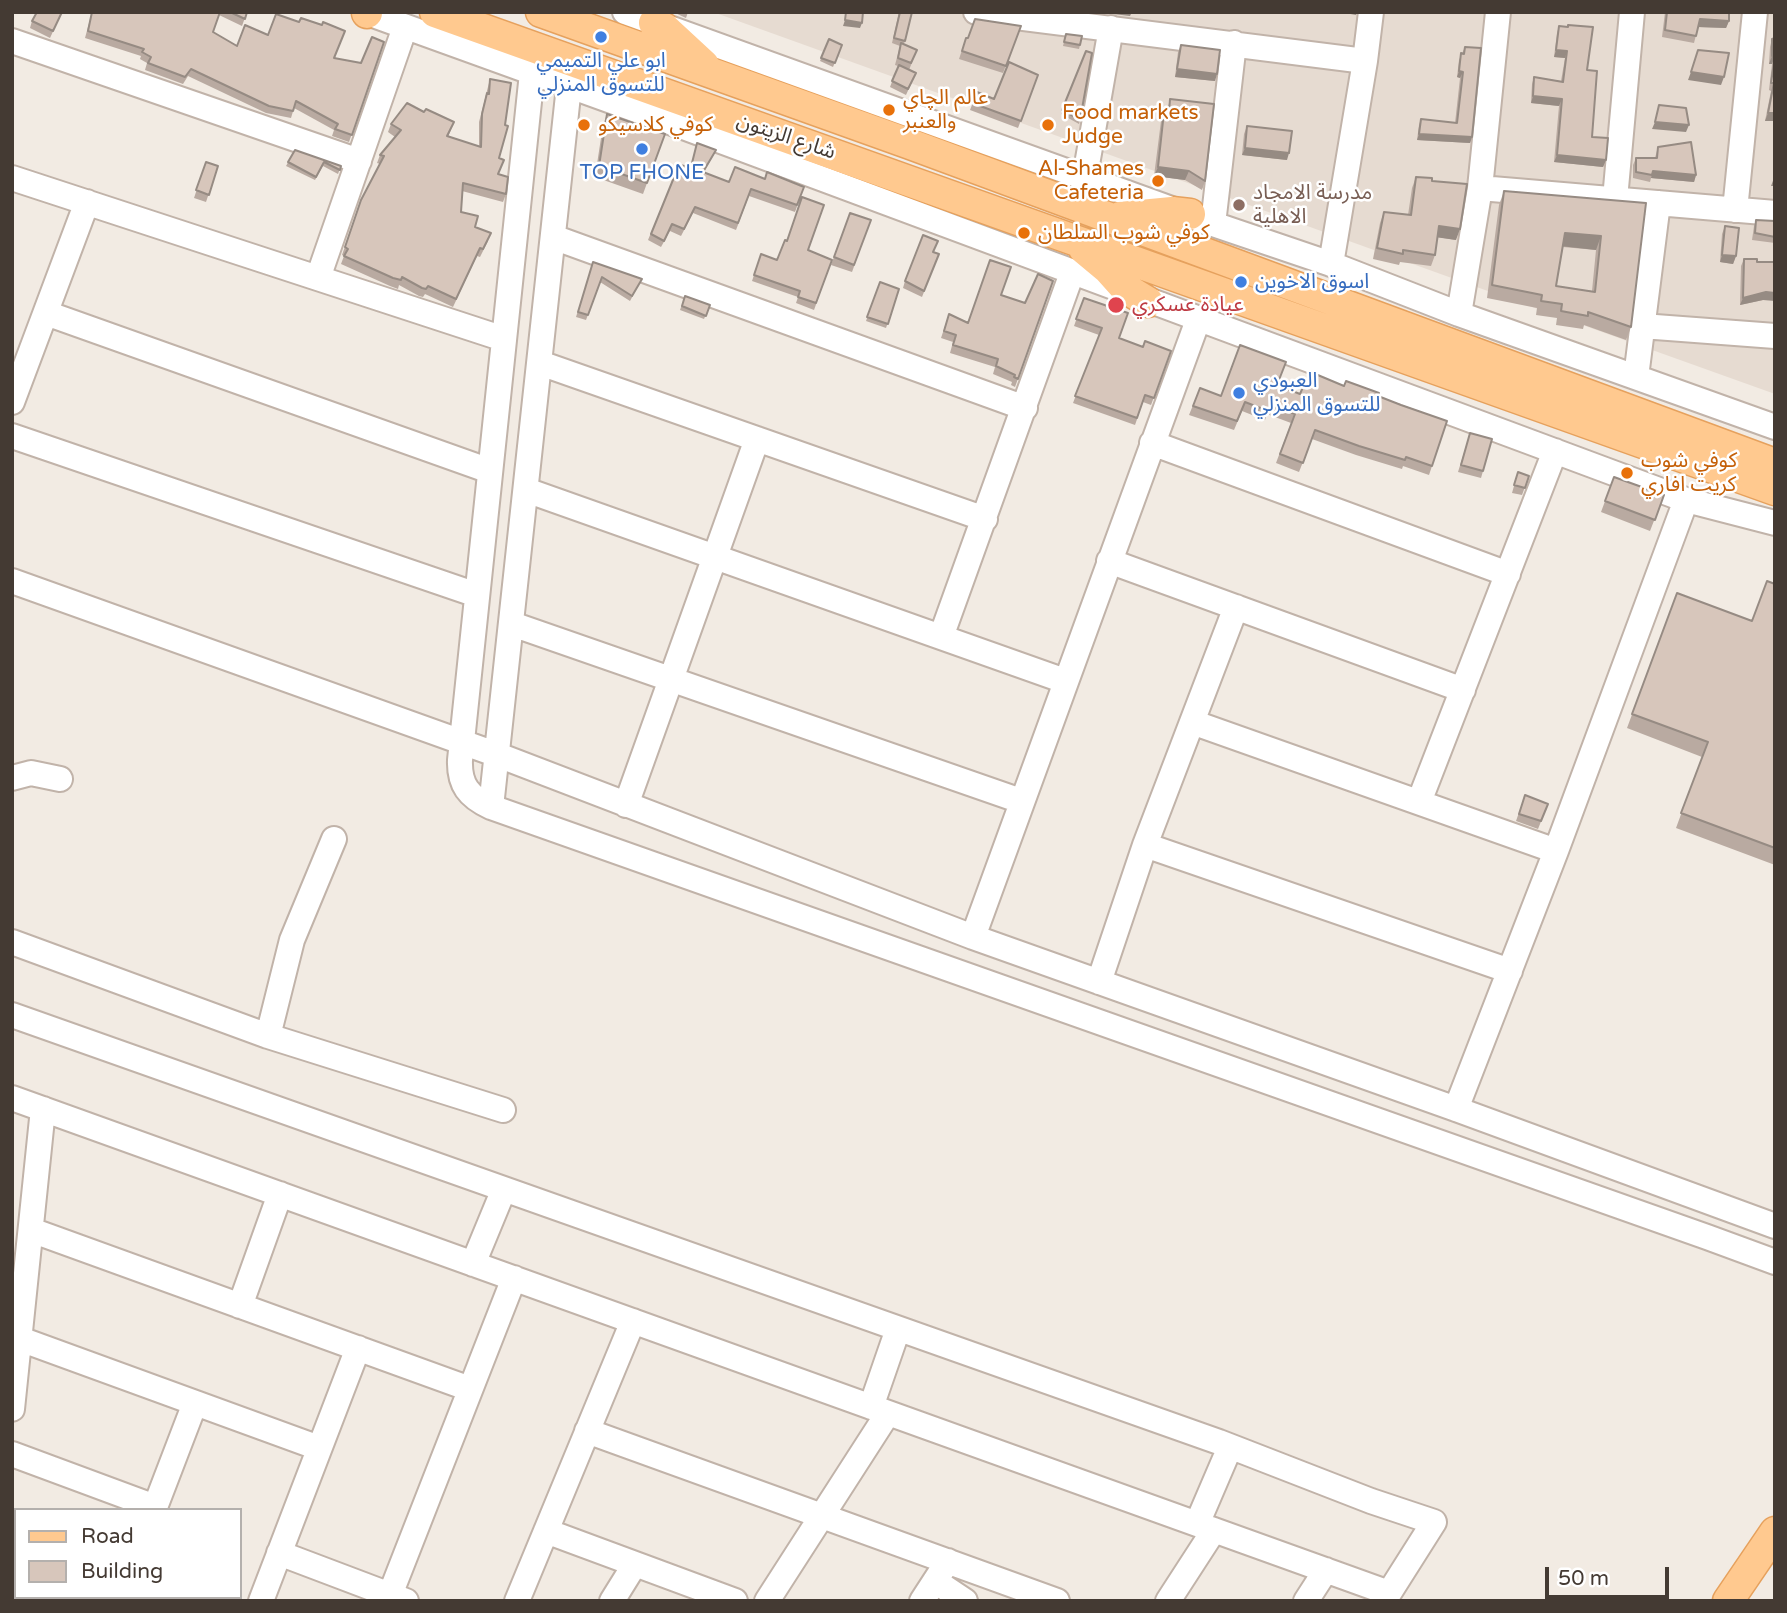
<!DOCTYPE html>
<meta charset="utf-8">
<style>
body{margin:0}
#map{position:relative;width:1787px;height:1613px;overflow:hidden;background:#f2ebe3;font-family:"Varela Round",sans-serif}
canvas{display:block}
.frame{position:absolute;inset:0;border:14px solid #443a33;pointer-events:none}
.legend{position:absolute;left:14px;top:1508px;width:228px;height:91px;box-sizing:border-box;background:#fff;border:2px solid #b4b0ad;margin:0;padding:9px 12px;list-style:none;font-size:21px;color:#443a33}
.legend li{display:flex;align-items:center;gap:14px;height:35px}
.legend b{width:35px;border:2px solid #b4b0ad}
.scale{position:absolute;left:1545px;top:1567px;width:124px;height:32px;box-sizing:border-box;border:4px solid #443a33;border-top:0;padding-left:9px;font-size:21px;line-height:24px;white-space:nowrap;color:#443a33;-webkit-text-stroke:5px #fff;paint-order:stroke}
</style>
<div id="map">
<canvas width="1787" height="1613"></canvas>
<div class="frame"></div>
<ul class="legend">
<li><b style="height:9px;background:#ffc98f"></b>Road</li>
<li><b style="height:19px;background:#d7c6bb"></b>Building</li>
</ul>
<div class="scale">50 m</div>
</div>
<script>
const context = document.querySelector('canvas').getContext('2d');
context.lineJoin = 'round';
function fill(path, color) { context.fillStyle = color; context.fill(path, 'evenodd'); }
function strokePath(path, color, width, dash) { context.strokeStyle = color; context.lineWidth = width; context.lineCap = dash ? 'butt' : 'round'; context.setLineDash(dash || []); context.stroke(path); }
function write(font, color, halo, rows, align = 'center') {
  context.font = font + ' "Varela Round","Noto Sans Arabic",sans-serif'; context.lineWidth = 5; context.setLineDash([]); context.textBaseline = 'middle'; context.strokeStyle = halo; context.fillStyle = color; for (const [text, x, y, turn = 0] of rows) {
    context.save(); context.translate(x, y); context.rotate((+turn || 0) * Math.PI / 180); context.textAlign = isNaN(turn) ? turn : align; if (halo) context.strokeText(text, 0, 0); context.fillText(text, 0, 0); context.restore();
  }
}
const residential = new Path2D(`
 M 713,12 L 1775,12 L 1775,394 L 1535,308 Z`);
const minor = new Path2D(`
 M 365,12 L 678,125 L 1686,500 L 1775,523
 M 625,12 L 1213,224 L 1331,264 L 1459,314 L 1775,427
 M 976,12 L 1365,61
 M 12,41 L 359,161
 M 532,73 L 460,760 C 459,785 469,797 491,807 L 1707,1237 L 1775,1262
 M 1085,176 L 1111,28
 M 12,178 L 504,339
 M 1480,188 L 1775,213
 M 1615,199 L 1632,12
 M 1735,210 L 1755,12
 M 1213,224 L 1234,43
 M 553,237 L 1025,408
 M 1331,264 L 1365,61 L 1371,12
 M 318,278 L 405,27
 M 46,313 L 490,471
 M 1459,314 L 1480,188 L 1498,12
 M 1642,326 L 1775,336
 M 540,363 L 985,519
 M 1636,377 L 1658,203
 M 12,402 L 87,202
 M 12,436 L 477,595
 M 1152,443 L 1508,574
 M 526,490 L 1065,681
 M 1109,561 L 1463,690
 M 12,581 L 498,755 L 973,937 L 1456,1109 L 1775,1226
 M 512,624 L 1021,801
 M 941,637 L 1072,273
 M 1192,722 L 1556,851
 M 12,778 L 31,773 L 60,779
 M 1419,802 L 1555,451
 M 626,805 L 757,439
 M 491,807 L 569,86
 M 1145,845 L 1510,971
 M 973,937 L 1198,320
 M 12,942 L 268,1036 L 503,1110
 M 1099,982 L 1145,845 L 1236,607
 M 12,1015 L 1219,1442 L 1371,1501 L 1434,1522 L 1384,1601
 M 268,1036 L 292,940 L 334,839
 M 12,1098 L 1389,1593
 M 1456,1109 L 1556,851 L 1686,500
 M 31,1230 L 470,1389
 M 473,1264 L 504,1189
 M 240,1306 L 280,1194
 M 20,1339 L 319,1448
 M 871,1407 L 898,1329
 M 12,1409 L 43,1109
 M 587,1431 L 1057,1601
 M 12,1454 L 155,1507
 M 154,1510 L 195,1403
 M 1197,1524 L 1230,1447
 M 546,1531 L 735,1601
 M 279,1553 L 406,1601
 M 12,1564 L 16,1565
 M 935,1581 L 965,1601
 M 390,1595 L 514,1278
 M 103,1597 L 113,1601
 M 261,1601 L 358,1348
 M 517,1601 L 633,1321
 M 612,1601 L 635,1564
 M 767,1601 L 888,1413
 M 922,1601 L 948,1561
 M 1168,1601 L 1214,1530
 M 1306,1601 L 1326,1570`);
const major = new Path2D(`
 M 435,12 L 1775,490
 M 541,12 L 910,144 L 1775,464
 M 367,13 L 367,12
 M 654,23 L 664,28 L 704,65
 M 1120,217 L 1172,212 L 1190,214
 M 1084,249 L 1108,269 L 1125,288 L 1148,302
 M 1728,1601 L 1775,1532`);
const wall = new Path2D(`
 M 62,12 L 50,38 L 30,28 L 32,21 Z
 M 92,12 L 247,12 L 242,26 L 219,15 L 213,32 L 237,46 L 268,35 L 334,58 L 361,63 L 384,42 L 349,142 L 332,136 L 334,130 L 294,108 L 291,118 L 266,113 L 188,76 L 183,84 L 145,70 L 147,63 L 140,59 L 141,56 L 85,38 Z
 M 673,12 L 688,12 L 686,18 Z
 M 899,12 L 912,12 L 904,44 L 917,50 L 909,70 L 916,73 L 906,95 L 890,87 L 898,66 L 895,65 L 900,46 L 892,43 Z
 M 1665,12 L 1729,12 L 1729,21 L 1726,28 L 1698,27 L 1694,43 L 1662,37 Z
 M 1568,25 L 1587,70 L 1592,137 L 1606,160 L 1603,167 L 1554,162 L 1559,106 L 1531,103 L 1532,84 L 1534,77 L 1561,81 L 1565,58 L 1554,57 L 1557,33 L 1559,26 L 1567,27 Z
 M 1021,26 L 1003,73 L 959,59 L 966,38 L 968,38 Z
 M 1066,34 L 1080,45 L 1079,49 L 1063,46 Z
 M 1775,38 L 1775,121 L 1765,121 L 1771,91 L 1769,90 L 1772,64 L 1769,64 L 1770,47 L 1772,39 Z
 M 829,39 L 842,45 L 833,67 L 820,61 Z
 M 1181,45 L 1215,81 L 1175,77 L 1178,52 Z
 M 1465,47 L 1472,137 L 1470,143 L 1417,140 L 1419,125 L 1421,119 L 1455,123 L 1460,78 L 1457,77 L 1459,60 Z
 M 1086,51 L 1080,120 L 1079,124 L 1061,114 Z
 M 1038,75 L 1018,128 L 970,110 L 977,92 L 994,99 Z
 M 490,79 L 499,158 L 498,174 L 506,194 L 503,202 L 462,191 L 461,212 L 488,241 L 480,257 L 477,256 L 453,307 L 425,294 L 423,297 L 419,296 L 399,285 L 398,289 L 390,286 L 341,264 L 344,256 L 342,255 L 361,200 L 380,164 L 377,163 L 380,155 L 395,137 L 388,132 L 391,124 L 424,112 L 454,122 L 448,137 L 479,146 L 479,122 Z
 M 1170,99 L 1205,181 L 1202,190 L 1185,180 L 1154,176 L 1161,121 L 1164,112 L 1167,112 Z
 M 607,114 L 665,134 L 643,194 L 595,177 L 603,125 Z
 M 1247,126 L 1287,160 L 1242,155 L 1244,134 Z
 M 697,143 L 716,150 L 713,156 L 704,172 L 729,182 L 765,179 L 804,187 L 795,212 L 749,196 L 736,230 L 693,213 L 681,236 L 670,231 L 661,247 L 648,240 L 679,165 L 691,167 Z
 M 1658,147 L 1696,175 L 1694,182 L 1651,178 L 1650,182 L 1633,178 L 1633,165 L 1636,158 L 1655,158 Z
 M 295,150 L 341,166 L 338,174 L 323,166 L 315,180 L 286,166 Z
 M 206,162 L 218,166 L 206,202 L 194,198 Z
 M 1416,177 L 1432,181 L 1456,240 L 1437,237 L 1435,255 L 1431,266 L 1400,262 L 1399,265 L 1373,259 L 1380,223 L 1384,212 L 1408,215 L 1412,188 Z
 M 1504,191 L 1646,203 L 1631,327 L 1626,340 L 1584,325 L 1583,329 L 1556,325 L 1557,318 L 1536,315 L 1537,308 L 1487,298 L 1499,205 ZM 1563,247 L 1596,250 L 1592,291 L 1556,286 Z
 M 850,213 L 871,220 L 852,272 L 831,265 Z
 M 1756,220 L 1775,221 L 1775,243 L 1752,240 L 1754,226 Z
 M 1725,226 L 1736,256 L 1733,264 L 1720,262 L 1722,234 Z
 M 808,250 L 832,260 L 814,310 L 796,303 L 798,297 L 752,281 L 761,254 L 777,260 Z
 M 934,252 L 939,254 L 922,297 L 903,288 L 905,281 Z
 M 1744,259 L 1763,300 L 1740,305 L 1741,266 Z
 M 593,262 L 642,279 L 630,301 L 600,282 L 586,320 L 576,317 Z
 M 1053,281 L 1015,387 L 1011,385 L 1012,382 L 993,374 L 995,367 L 950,353 L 953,342 L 941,338 L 949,314 L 968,322 L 1001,295 L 1025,303 Z
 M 880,282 L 899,289 L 886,328 L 866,321 Z
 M 685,296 L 710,305 L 704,319 L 680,310 Z
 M 1084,298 L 1119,338 L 1143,347 L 1171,351 L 1151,405 L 1143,402 L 1135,425 L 1073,403 L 1099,335 L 1074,326 Z
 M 1277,385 L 1300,394 L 1307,388 L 1344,386 L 1378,396 L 1447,421 L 1429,475 L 1403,466 L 1402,469 L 1356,455 L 1312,439 L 1299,472 L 1276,463 L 1291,423 L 1267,414 L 1265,420 L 1242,411 L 1234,430 L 1189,415 L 1200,388 L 1221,396 Z
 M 1470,433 L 1483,471 L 1481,478 L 1458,472 Z
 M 1518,472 L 1529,476 L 1522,495 L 1512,493 Z
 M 1614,477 L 1664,495 L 1650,531 L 1601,512 Z
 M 1775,584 L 1775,865 L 1676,828 L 1702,757 L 1627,728 L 1677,593 L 1752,621 Z
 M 1525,795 L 1548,804 L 1538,829 L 1516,821 Z`);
const shadedWall = new Path2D(`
 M 1097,12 L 1132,12 L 1130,16 Z
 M 1339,12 L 1357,12 L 1356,15 Z
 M 1700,19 L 1729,21 L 1726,28 L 1698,27 Z
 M 845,20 L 862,23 L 860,28 L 843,26 Z
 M 1556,50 L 1567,51 L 1565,58 L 1554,57 Z
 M 1772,56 L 1775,56 L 1772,64 L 1769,64 Z
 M 1177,69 L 1217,74 L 1215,81 L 1175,77 Z
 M 1459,71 L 1463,72 L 1460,78 L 1457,77 Z
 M 1691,72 L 1724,77 L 1721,85 L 1688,80 Z
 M 1533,96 L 1562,99 L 1559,106 L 1531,103 Z
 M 1768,113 L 1775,113 L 1775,121 L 1765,121 Z
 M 1655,122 L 1689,125 L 1686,132 L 1652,129 Z
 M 1419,134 L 1472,137 L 1470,143 L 1417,140 Z
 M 1245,148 L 1289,153 L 1287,160 L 1242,155 Z
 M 1557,155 L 1606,160 L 1603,167 L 1554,162 Z
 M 1158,167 L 1189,171 L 1185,180 L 1154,176 Z
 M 1653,171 L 1696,175 L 1694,182 L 1651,178 Z
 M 1774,178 L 1775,186 L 1771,186 Z
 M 1439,226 L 1460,229 L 1456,240 L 1435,237 Z
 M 1565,233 L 1601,236 L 1596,250 L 1560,246 Z
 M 1722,255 L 1736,256 L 1733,264 L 1720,262 Z
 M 1766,292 L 1775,293 L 1775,301 L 1763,300 L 1740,305 L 1743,298 Z`);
const building = new Path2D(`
 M 37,12 L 62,12 L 53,31 L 32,21 Z
 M 92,12 L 220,12 L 213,32 L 237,46 L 245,25 L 268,35 L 276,14 L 299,22 L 301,18 L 322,25 L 323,22 L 345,31 L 334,58 L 361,63 L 372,37 L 384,42 L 352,135 L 335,129 L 338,124 L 296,101 L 293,111 L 269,106 L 191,69 L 185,77 L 148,63 L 151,57 L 142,52 L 144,49 L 88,31 Z
 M 230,12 L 247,12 L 245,19 Z
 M 846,12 L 863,12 L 862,23 L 845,20 Z
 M 900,12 L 912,12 L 905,41 L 894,38 Z
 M 1667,12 L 1729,12 L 1729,21 L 1700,19 L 1696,36 L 1665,30 Z
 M 975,19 L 1021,26 L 1006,66 L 962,51 L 966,38 L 968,38 Z
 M 1568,25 L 1593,27 L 1587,70 L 1597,71 L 1592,137 L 1608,138 L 1606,160 L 1557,155 L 1562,99 L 1533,96 L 1534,77 L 1563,82 L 1567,51 L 1556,50 L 1559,26 L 1568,27 Z
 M 1066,34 L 1082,36 L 1080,45 L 1064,42 Z
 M 1775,38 L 1775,56 L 1772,56 L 1772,39 Z
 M 829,39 L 842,45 L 835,63 L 821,58 Z
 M 901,43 L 917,50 L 911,63 L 898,58 Z
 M 1181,45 L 1220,50 L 1217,74 L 1177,69 Z
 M 1465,47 L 1481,48 L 1472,137 L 1419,134 L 1421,119 L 1457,123 L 1463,72 L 1459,71 L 1461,53 L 1464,54 Z
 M 1698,50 L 1729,53 L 1724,77 L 1691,72 Z
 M 1086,51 L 1092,53 L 1080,120 L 1062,110 Z
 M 1775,56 L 1775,113 L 1768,113 L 1774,83 L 1771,83 Z
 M 1009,62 L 1038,75 L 1021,121 L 972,103 L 977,92 L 994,99 Z
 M 899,65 L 916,73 L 908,89 L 892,81 Z
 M 490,79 L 511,83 L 505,125 L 508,126 L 499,158 L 504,160 L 498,174 L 508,177 L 506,194 L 463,183 L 461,212 L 478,216 L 475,227 L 491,233 L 483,249 L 480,248 L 456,299 L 428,286 L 426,289 L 422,288 L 402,277 L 401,280 L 393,278 L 344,256 L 348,249 L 345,247 L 361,200 L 384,156 L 380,155 L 401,130 L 391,124 L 407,103 L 424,112 L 426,109 L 454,122 L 447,136 L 481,147 L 482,114 L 487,93 L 489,94 Z
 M 1170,99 L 1214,104 L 1205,181 L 1189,171 L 1158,167 L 1164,112 L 1169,113 Z
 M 1659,105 L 1686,108 L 1689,125 L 1655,122 Z
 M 607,114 L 665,134 L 647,183 L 599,166 Z
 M 1247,126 L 1292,131 L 1289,153 L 1245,148 Z
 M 1691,142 L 1696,175 L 1653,171 L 1652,175 L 1636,172 L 1636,158 L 1657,158 L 1658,147 Z
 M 697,143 L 716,150 L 703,172 L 729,182 L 735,167 L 765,179 L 767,172 L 804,187 L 797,205 L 751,189 L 738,223 L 695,207 L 684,229 L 672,224 L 664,241 L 651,234 L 679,165 L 691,167 Z
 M 295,150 L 341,166 L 340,170 L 324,162 L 316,177 L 288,162 Z
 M 206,162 L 218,166 L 209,195 L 196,190 Z
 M 1416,177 L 1432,178 L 1432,181 L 1467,184 L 1460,229 L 1439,226 L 1435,255 L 1403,250 L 1403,254 L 1377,248 L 1384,212 L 1411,215 Z
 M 1504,191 L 1646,203 L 1631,327 L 1588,312 L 1588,316 L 1561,311 L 1562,304 L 1541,301 L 1542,295 L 1492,285 ZM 1565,233 L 1601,236 L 1595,292 L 1556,286 Z
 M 802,197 L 824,205 L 808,250 L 832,260 L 816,303 L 798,297 L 800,291 L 754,275 L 761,254 L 777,260 L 785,240 L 787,241 Z
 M 850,213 L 871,220 L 854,265 L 834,257 Z
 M 1756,220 L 1775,221 L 1775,237 L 1755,233 Z
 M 1725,226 L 1739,228 L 1736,256 L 1722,255 Z
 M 923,235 L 938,241 L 933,252 L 939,254 L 924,291 L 905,281 Z
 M 1744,259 L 1757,259 L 1757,262 L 1775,262 L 1775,293 L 1766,292 L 1743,298 Z
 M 990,260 L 1011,267 L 1001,295 L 1025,303 L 1038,274 L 1053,281 L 1018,379 L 1014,377 L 1015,375 L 996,366 L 998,359 L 953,345 L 956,335 L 944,331 L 949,314 L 968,323 Z
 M 593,262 L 642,279 L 632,296 L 602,277 L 588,315 L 578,312 Z
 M 880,282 L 899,289 L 888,324 L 867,317 Z
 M 685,296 L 710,305 L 706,316 L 682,306 Z
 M 1084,298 L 1128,313 L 1119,338 L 1143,347 L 1145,341 L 1171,351 L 1154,398 L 1145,395 L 1137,418 L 1075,396 L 1102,328 L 1076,319 Z
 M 1240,345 L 1286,362 L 1277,385 L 1300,394 L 1303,387 L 1307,388 L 1313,373 L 1344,386 L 1346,381 L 1379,393 L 1378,396 L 1401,405 L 1447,421 L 1432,466 L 1406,457 L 1405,460 L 1359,446 L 1315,430 L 1303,463 L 1280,454 L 1295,414 L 1271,405 L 1268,411 L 1245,402 L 1237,421 L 1193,406 L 1200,388 L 1221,396 Z
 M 1470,433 L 1492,439 L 1483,471 L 1461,465 Z
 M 1518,472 L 1529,476 L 1525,488 L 1514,485 Z
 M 1614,477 L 1664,495 L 1655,520 L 1605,501 Z
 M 1767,581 L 1775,584 L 1775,848 L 1681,813 L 1708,742 L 1632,714 L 1677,593 L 1752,621 Z
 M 1525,795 L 1548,804 L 1541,821 L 1519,814 Z`);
const markers = [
 [601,37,7,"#3f7fe0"],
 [889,110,7,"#e8710a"],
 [584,125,7,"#e8710a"],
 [1048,125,7,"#e8710a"],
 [642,149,7,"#3f7fe0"],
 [1158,181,7,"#e8710a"],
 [1239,205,7,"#8d6e63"],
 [1024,233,7,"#e8710a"],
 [1241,282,7,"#3f7fe0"],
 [1116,305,9,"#e0444e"],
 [1239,393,7,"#3f7fe0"],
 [1627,473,7,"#e8710a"]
];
const shopNames = [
 ["ابو علي التميمي",601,61],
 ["للتسوق المنزلي",601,85],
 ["TOP FHONE",642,173],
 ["اسوق الاخوين",1255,282,"left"],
 ["العبودي",1253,381,"left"],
 ["للتسوق المنزلي",1253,405,"left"]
];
const foodNames = [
 ["عالم الچاي",903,98],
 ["والعنبر",903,122],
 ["Food markets",1062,113],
 ["Judge",1062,137],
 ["كوفي كلاسيكو",598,125],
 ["Al-Shames",1144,169,"right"],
 ["Cafeteria",1144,193,"right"],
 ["كوفي شوب السلطان",1038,233],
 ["كوفي شوب",1641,461],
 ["كريت افاري",1641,485]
];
const streetNames = [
 ["شارع الزيتون",786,137,19]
];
const educationNames = [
 ["مدرسة الامجاد",1253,193],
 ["الاهلية",1253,217]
];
const healthNames = [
 ["عيادة عسكري",1132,305]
];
fill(residential, '#e6dbd1');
strokePath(minor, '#c1b3a9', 28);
strokePath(major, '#e6a15d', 33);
strokePath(minor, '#fff', 24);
strokePath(major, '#ffc98f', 30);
fill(wall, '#b9aaa1');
fill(shadedWall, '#968b83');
fill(building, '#d7c6bb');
strokePath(building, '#968b83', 2);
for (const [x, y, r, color] of markers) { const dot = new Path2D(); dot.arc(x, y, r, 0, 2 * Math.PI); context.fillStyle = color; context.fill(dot); strokePath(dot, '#fff', 2.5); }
write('21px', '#366cbe', '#fff', shopNames);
write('21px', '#c56008', '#fff', foodNames, 'left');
write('21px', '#443a33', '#fff', streetNames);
write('21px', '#785e54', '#fff', educationNames, 'left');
write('21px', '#be3a42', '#fff', healthNames, 'left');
</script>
